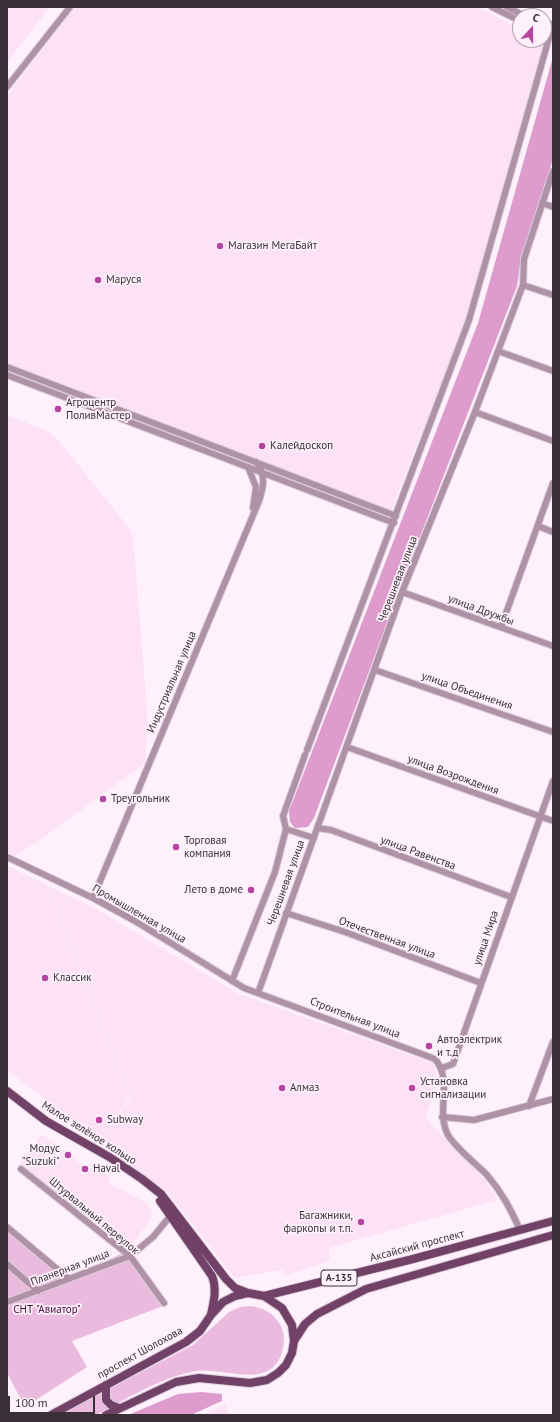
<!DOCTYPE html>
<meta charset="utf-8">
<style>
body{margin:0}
#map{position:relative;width:560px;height:1422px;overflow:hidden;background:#fef1fb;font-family:"PT Sans",sans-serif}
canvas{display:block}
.frame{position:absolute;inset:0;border:8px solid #383036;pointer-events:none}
.north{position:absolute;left:512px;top:8px;width:40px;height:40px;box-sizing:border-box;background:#fef1fb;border:1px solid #afa4ac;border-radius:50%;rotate:21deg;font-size:11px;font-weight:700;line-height:16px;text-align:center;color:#383036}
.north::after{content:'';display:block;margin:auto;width:14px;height:18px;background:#b545a1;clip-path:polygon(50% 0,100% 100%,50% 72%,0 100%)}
.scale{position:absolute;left:8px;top:1396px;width:87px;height:18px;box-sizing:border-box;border:2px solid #383036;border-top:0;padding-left:5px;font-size:12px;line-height:14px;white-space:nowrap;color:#383036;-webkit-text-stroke:3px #fef1fb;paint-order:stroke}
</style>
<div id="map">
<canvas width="560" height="1422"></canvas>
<div class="frame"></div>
<div class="north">С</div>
<div class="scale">100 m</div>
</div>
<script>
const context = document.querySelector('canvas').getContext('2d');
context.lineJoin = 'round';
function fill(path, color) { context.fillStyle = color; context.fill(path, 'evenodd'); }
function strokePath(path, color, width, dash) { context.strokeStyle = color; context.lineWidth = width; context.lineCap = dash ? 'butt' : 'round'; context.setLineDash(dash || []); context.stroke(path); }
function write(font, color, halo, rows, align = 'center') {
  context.font = font + ' "PT Sans",sans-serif'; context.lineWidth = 3.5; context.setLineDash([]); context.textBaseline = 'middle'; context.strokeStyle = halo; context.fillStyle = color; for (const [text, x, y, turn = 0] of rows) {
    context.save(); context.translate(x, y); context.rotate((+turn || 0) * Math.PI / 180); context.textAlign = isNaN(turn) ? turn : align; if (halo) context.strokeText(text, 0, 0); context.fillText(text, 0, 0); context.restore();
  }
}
const built = new Path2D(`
 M 7,7 L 50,7 L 7,62 Z
 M 75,7 L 478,7 L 520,29 L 520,40 L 545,41 L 480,274 L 461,332 L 391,511 L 7,363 L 7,96 Z
 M 7,415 L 49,432 L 59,441 L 129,528 L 133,537 L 148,723 L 145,763 L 40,840 L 15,856 L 7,852 Z
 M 7,866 L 47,885 L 130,1096 L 101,1141 L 7,1070 Z
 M 48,886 L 98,910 L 239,994 L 433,1063 L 438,1080 L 426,1116 L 430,1123 L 485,1180 L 497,1200 L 329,1248 L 330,1261 L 284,1276 L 283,1270 L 235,1278 L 166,1191 L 101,1142 L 131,1097 Z
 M 42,1134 L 89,1170 L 95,1164 L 110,1176 L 107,1182 L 146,1203 L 152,1211 L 151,1219 L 128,1250 L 122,1249 L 18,1167 Z
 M 225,1404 L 229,1415 L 204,1415 Z`);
const green = new Path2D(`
 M 7,1227 L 68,1277 L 128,1251 L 168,1304 L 72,1341 L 87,1367 L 25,1407 L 7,1373 Z
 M 251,1306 C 263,1308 272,1312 279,1323 C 285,1331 285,1342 282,1352 C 271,1391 224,1367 196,1371 C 173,1375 150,1386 129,1397 C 118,1402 105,1413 94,1415 C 84,1417 71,1415 60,1415 L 193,1345 L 229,1312 L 240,1307 Z`);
const forest = new Path2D(`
 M 553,57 L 553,159 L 521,259 L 517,286 L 399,591 L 314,818 L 308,827 L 295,828 L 290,822 L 289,811 L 478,323 Z
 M 201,1392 L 222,1394 L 222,1401 L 191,1415 L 128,1415 L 178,1394 Z`);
const minor = new Path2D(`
 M 492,7 L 520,21
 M 507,7 L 525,16
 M 544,25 L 551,29
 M 7,87 L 70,7
 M 542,203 L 553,207
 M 523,285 L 553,295
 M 498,351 L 553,371
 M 7,367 L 396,516
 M 7,375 L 394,523
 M 475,412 L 553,441
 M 248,467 L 256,487 L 253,508
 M 538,526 L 553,532
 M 402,592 L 553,646
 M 501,627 L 553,483
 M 375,670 L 553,732
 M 347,747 L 553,821
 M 307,750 L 469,320 L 553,24
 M 317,828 L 331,830 L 511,897
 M 286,829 L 314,838
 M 7,857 L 93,898 L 135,921 L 244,988 L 435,1059 C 454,1082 435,1110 448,1135 C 455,1147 477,1165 487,1175 C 503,1194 510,1208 520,1230
 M 93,898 L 259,501 C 264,486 266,475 256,462
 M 286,913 L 345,932 L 481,983
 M 232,981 L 275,872 L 286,829 L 283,816 L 305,755
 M 258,993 L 402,592 L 475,412 L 523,285 L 524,259 L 553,171
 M 442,1068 L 453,1064 L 553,781
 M 529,1106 L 553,1042
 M 442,1117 L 474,1120 L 553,1099
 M 21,1169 L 130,1256 L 164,1303
 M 7,1227 L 69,1279
 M 7,1264 L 38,1291
 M 7,1302 L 130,1256 L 153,1237 L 171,1215`);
const major = new Path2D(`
 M 7,1091 L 46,1121 L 111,1158 L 142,1179 L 161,1194 L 226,1279 L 235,1288 L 248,1293
 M 160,1201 L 212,1276 C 217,1288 214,1302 211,1314
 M 264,1296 L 413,1259 L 553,1221
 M 294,1341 L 305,1324 L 317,1314 L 366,1289 L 553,1235
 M 106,1385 L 106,1400 L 111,1405 L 119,1408
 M 51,1415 L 186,1342 L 200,1331 L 211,1315 L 223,1302 L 235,1296 L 248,1293 L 264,1296 L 282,1308 L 292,1325 L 294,1341 L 292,1353 L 286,1365 L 278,1373 L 267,1380 L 250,1383 L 199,1378 L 176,1382 L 106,1415`);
const markers = [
 [220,246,4,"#b545a1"],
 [98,280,4,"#b545a1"],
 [58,409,4,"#b545a1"],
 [262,446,4,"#b545a1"],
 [103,799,4,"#b545a1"],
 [176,847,4,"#b545a1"],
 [251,890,4,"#b545a1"],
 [45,978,4,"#b545a1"],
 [429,1046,4,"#b545a1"],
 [282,1088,4,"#b545a1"],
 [412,1088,4,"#b545a1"],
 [99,1120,4,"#b545a1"],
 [68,1155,4,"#b545a1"],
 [85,1169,4,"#b545a1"],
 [361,1222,4,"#b545a1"]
];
const shields = [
 [339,1278,36]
];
const shieldNames = [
 ["А-135",339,1278]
];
const poiNames = [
 ["Магазин МегаБайт",228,246],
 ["Маруся",106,280],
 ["Агроцентр",66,403],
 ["ПоливМастер",66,416],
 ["Калейдоскоп",270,446],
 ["Треугольник",111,799],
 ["Торговая",184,841],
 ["компания",184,854],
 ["Лето в доме",243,890,"right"],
 ["Классик",53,978],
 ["Автоэлектрик",437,1040],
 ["и т.д",437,1053],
 ["Установка",420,1082],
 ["сигнализации",420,1095],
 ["Алмаз",290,1088],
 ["Subway",107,1120],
 ["Модус",60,1149,"right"],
 ["\"Suzuki\"",60,1162,"right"],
 ["Haval",93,1169],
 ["Багажники,",353,1216,"right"],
 ["фаркопы и т.п.",353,1229,"right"]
];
const streetNames = [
 ["Черешневая улица",398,579,-69],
 ["улица Дружбы",481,610,20],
 ["Индустриальная улица",172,682,-67],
 ["улица Объединения",467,691,19],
 ["улица Возрождения",453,775,20],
 ["улица Равенства",418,853,20],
 ["Черешневая улица",286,883,-70],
 ["Промышленная улица",139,914,30],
 ["Отечественная улица",387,938,20],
 ["улица Мира",486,938,-71],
 ["Строительная улица",355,1018,21],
 ["Малое зелёное кольцо",89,1133,32],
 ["Штурвальный переулок",94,1216,40],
 ["Аксайский проспект",417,1246,-15],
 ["Планерная улица",70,1268,-21],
 ["проспект Шолохова",140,1353,-29]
];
const parkNames = [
 ["СНТ \"Авиатор\"",47,1310]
];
fill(built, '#fde1f6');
fill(green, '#ebbadf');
fill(forest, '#dd9bce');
strokePath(minor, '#daced8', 8);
strokePath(major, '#daced8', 10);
strokePath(minor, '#b092a8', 6);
strokePath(major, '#724168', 8);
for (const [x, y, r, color] of markers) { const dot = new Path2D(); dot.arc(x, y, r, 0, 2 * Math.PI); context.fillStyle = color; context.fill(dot); strokePath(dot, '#fef1fb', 1.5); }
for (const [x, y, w] of shields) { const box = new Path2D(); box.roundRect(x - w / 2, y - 8, w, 16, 3); context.fillStyle = '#fef1fb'; context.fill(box); strokePath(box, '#383036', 1); }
write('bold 10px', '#383036', null, shieldNames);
write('11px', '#383036', '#fef1fb', poiNames, 'left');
write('11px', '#383036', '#fef1fb', streetNames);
write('11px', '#480d3f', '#fef1fb', parkNames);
</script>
